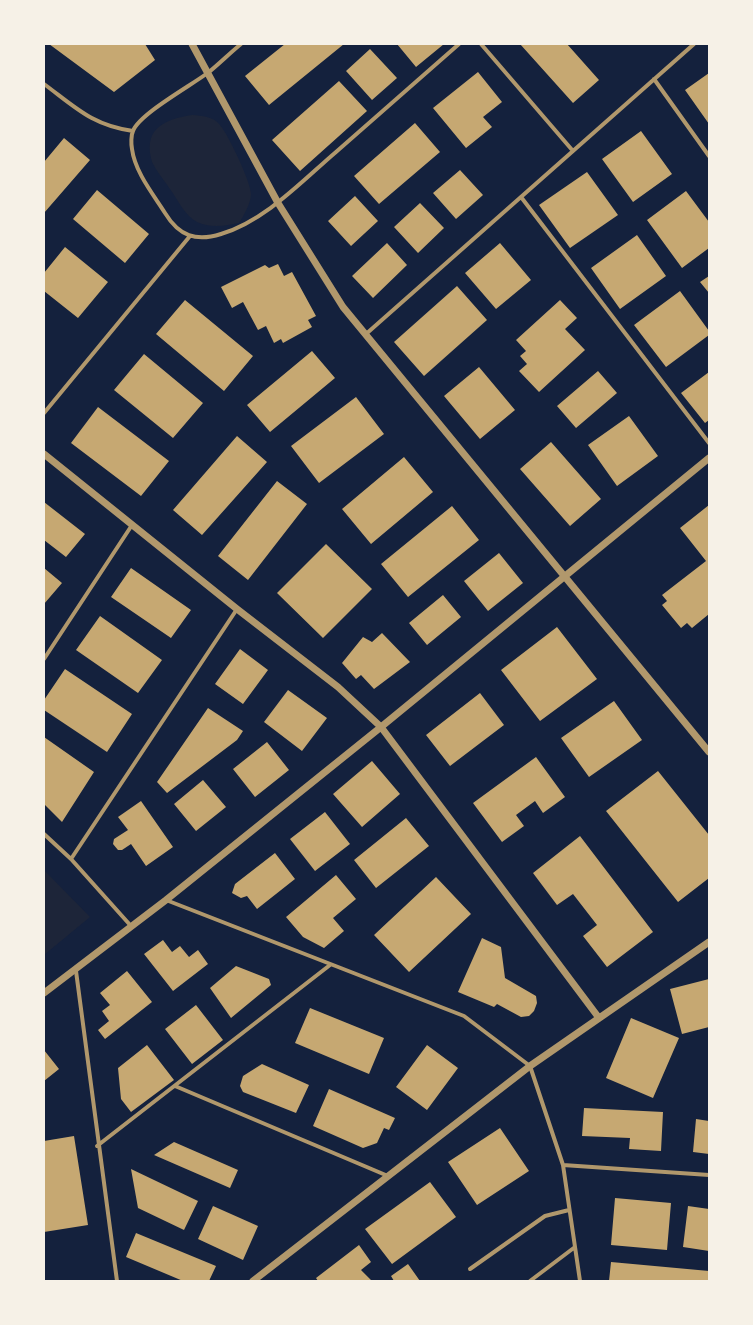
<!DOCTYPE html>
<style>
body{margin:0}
#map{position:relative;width:753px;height:1325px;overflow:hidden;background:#14213d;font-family:"DM Sans",sans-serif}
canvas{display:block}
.frame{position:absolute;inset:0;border:45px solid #f6f1e7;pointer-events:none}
</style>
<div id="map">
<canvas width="753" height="1325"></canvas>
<div class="frame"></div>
</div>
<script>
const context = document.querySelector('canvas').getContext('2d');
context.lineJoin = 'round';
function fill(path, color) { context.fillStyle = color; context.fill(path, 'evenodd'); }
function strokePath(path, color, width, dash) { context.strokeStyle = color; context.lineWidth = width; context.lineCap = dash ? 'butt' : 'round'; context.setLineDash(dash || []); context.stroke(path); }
const green = new Path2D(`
 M 192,115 C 202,116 213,116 220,125 C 228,134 252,184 251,195 C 250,205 244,215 239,223 C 226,226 209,228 197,222 C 185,216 178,200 170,189 C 165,181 152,166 151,158 C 144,127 167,119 192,115 Z
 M 44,870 L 90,917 L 44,955 Z`);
const building = new Path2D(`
 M 49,44 L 145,44 L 155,60 L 114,92 Z
 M 285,44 L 344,44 L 269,105 L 245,76 Z
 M 397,44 L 444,44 L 416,67 Z
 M 520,44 L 567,44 L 599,80 L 573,103 Z
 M 370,49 L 397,78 L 372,100 L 346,71 Z
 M 478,72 L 502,102 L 483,117 L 492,127 L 466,148 L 433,108 Z
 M 709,73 L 709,124 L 685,90 Z
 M 339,81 L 367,111 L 300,171 L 272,140 Z
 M 415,123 L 440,152 L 379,204 L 354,176 Z
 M 641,131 L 672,174 L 633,202 L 602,159 Z
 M 64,138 L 90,160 L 44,213 L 44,162 Z
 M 460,170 L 483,195 L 456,219 L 433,193 Z
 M 587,172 L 618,215 L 570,248 L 539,205 Z
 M 97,190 L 149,234 L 125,263 L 73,219 Z
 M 686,191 L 709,222 L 709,248 L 682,268 L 647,220 Z
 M 355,196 L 378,221 L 351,246 L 328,221 Z
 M 420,203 L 444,228 L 418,253 L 394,227 Z
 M 637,235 L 666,276 L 620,309 L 591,268 Z
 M 387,243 L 407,265 L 373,298 L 352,276 Z
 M 500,243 L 531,280 L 496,309 L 465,273 Z
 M 65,247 L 108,282 L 78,318 L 44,291 L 44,273 Z
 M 278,264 L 284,276 L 292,272 L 316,316 L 308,320 L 312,327 L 283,343 L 281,339 L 274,343 L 266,326 L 258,330 L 243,302 L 232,308 L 221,287 L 265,265 L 269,268 Z
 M 709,276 L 709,293 L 700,282 Z
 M 457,286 L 487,320 L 424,376 L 394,342 Z
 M 680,291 L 709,331 L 709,335 L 666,367 L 634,325 Z
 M 185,300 L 253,356 L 224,391 L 156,334 Z
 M 560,300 L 577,318 L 565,329 L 585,350 L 539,392 L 519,371 L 527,364 L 520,356 L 526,351 L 516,340 Z
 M 312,351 L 335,378 L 270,432 L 247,405 Z
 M 144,354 L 203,403 L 173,438 L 114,390 Z
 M 479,367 L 515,410 L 480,439 L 444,396 Z
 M 598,371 L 617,393 L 576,428 L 557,406 Z
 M 709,372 L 709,420 L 705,423 L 681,393 Z
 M 356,397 L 384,434 L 319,483 L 291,446 Z
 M 98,407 L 169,461 L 141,496 L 71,443 Z
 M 629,416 L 658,456 L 617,486 L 588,445 Z
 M 237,436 L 267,462 L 202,535 L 173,510 Z
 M 551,442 L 601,499 L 570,526 L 520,469 Z
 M 404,457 L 433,492 L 371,544 L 342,509 Z
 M 277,481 L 307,504 L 248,580 L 218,556 Z
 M 44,502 L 85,534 L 66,557 L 44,540 Z
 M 709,505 L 709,614 L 692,628 L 687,623 L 681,628 L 662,605 L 667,601 L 662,595 L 706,561 L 680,528 Z
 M 452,506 L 479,540 L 408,597 L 381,564 Z
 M 326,544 L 372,589 L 323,638 L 277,593 Z
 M 499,553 L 523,583 L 488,611 L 464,581 Z
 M 44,568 L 62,583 L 44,604 Z
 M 131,568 L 191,610 L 171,638 L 111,597 Z
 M 443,595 L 461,617 L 427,645 L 409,623 Z
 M 100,616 L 162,660 L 138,693 L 76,650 Z
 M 557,627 L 597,679 L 540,721 L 501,670 Z
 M 382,633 L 410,662 L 374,689 L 361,675 L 356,679 L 342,663 L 363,637 L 372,642 Z
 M 240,649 L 268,670 L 243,704 L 215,684 Z
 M 65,669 L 132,714 L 107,752 L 44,710 L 44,700 Z
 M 288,690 L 327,718 L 302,751 L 264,722 Z
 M 480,693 L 504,725 L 450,766 L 426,735 Z
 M 614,701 L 642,740 L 589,777 L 561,738 Z
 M 208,708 L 243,731 L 237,740 L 167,793 L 157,782 Z
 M 44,737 L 94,772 L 62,822 L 44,804 Z
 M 267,742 L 289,770 L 255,797 L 233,769 Z
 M 536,757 L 565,797 L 543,813 L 535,801 L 516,815 L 524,826 L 502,842 L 473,803 Z
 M 372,761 L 400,794 L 362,827 L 333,794 Z
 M 658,771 L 709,835 L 709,878 L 678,902 L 606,811 Z
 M 203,780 L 226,807 L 196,831 L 174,804 Z
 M 141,801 L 173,847 L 146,866 L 131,844 L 122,850 L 118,850 L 113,844 L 114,839 L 128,830 L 118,817 Z
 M 325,812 L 350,844 L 315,871 L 290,839 Z
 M 406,818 L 429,846 L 376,888 L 354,860 Z
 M 580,836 L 653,932 L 607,967 L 583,936 L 597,925 L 573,894 L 557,905 L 533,873 Z
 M 275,853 L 295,879 L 257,909 L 247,896 L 241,898 L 232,893 L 235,884 Z
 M 336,875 L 356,899 L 333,918 L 344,931 L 324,948 L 303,937 L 286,917 Z
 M 436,877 L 471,914 L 409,972 L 374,935 Z
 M 482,938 L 501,947 L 505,978 L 536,996 L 537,1003 L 534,1011 L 529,1016 L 521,1017 L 497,1004 L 494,1007 L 458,992 Z
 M 163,940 L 172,952 L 180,946 L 189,957 L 198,950 L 208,964 L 173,991 L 144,954 Z
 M 236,966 L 269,979 L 271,985 L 231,1018 L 210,988 Z
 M 127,971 L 152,1002 L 105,1039 L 98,1030 L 109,1021 L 102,1011 L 110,1005 L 100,993 Z
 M 709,979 L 709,1027 L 682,1034 L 670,989 Z
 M 196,1005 L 223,1040 L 192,1064 L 165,1029 Z
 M 310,1008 L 384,1038 L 369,1074 L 295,1043 Z
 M 631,1018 L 679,1038 L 653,1098 L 606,1078 Z
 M 147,1045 L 174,1080 L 131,1112 L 121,1099 L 118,1068 Z
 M 427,1045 L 458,1068 L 427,1110 L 396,1087 Z
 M 44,1050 L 59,1069 L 44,1081 Z
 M 262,1064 L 309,1085 L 296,1113 L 243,1092 L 240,1086 L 243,1076 Z
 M 329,1089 L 395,1118 L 389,1130 L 384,1128 L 377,1143 L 363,1148 L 313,1126 Z
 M 584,1108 L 663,1112 L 661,1151 L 629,1149 L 630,1138 L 582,1136 Z
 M 696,1119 L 709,1121 L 709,1154 L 693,1152 Z
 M 500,1128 L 529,1171 L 477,1205 L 448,1162 Z
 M 74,1136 L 88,1225 L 44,1232 L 44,1141 Z
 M 174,1142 L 238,1170 L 230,1188 L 154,1155 Z
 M 131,1169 L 198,1201 L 184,1230 L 138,1208 Z
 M 430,1182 L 456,1217 L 392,1264 L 365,1229 Z
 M 615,1198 L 671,1203 L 667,1250 L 611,1245 Z
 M 213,1206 L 258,1226 L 243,1260 L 198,1239 Z
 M 688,1206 L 709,1209 L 709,1251 L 683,1247 Z
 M 136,1233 L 216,1266 L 209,1281 L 183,1281 L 126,1257 Z
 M 359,1245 L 371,1262 L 361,1270 L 372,1281 L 318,1281 L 316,1278 Z
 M 611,1262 L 709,1271 L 709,1281 L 609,1281 Z
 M 408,1264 L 420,1281 L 394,1281 L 391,1276 Z`);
const minor = new Path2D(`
 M 241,44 C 230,53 220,63 209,72 C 192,85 139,114 133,131 C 131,135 131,144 132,149 C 135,172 153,194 165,213 C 179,236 196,242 221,234 C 265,221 302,181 336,152 C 377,116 418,80 459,44
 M 481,44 L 573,151
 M 654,79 L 709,156
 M 44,84 C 75,107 93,126 133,131
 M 521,197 L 709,443
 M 366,334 L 694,44
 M 44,413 L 190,236
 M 44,659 L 132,525
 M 44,834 L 71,859 L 131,926
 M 71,859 L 237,609
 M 166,900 L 464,1016 L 530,1066 L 563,1165 L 580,1281
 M 76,971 L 117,1281
 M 175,1086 L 388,1176
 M 97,1146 L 330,965
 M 563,1165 L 709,1175
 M 470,1269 L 545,1216 L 569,1210
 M 530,1281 L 575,1247`);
const tertiary = new Path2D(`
 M 192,44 L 278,203 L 343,307 L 709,752
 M 44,454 L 237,609 L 338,687 L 381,727 L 599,1018
 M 44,993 L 166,900 L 381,727 L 709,458
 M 253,1281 L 530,1066 L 709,942`);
fill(green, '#1d2539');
fill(building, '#c6a872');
strokePath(minor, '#b1986c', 4);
strokePath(tertiary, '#b1986c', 7);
</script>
